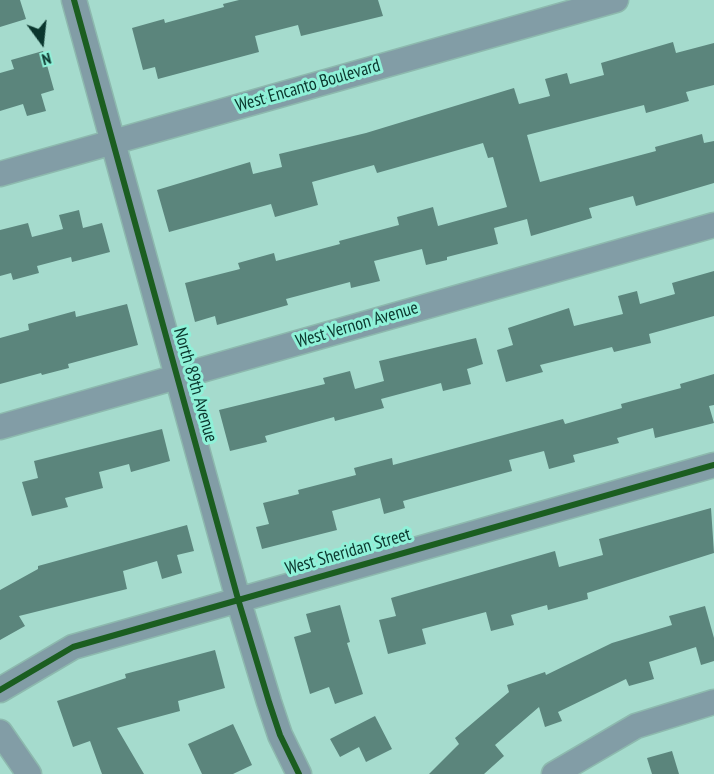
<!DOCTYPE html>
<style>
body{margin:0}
#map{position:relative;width:714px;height:774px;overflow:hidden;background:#a5dbcd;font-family:"PT Sans Narrow",sans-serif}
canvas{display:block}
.north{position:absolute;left:12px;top:12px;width:60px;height:60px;-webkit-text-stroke:4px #8ff1d8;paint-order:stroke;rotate:165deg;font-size:16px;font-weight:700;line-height:24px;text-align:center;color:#0a362d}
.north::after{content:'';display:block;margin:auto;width:21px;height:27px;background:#0a362d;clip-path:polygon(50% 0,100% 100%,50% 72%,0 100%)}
</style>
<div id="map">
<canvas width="714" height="774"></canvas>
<div class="north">N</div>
</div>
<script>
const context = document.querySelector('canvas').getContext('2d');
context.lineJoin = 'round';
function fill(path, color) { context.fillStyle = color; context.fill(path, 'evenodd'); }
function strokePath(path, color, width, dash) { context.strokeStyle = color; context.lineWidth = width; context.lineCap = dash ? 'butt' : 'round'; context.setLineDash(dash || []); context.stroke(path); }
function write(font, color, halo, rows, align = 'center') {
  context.font = font + ' "PT Sans Narrow",sans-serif'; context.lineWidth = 6; context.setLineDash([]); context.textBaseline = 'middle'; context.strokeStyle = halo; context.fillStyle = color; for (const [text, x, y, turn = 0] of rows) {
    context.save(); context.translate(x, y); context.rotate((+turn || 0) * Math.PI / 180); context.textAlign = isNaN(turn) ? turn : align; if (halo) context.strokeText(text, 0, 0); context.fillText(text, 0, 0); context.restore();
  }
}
const building = new Path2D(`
 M 0,0 L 20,0 L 26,19 L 0,27 Z
 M 239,0 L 378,0 L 383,16 L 301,36 L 298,25 L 255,36 L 259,52 L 158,79 L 155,67 L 143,70 L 132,28 L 164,19 L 165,23 L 224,7 L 223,4 Z
 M 673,42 L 676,53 L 714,43 L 714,85 L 686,92 L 689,101 L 646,113 L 644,105 L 527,135 L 540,182 L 656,151 L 655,147 L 702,134 L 704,143 L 714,141 L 714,183 L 636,206 L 633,196 L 589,208 L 592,218 L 531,236 L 527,219 L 494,228 L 498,244 L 447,257 L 447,260 L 426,265 L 422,249 L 374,261 L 380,281 L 351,288 L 350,282 L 286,299 L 288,305 L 217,325 L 215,316 L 195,322 L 185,283 L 240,269 L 238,263 L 274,253 L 276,261 L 340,244 L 339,241 L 399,225 L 397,217 L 433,207 L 438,226 L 507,207 L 493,157 L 488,158 L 483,143 L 377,173 L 374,165 L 312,182 L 318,205 L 275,217 L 271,204 L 169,232 L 157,190 L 250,162 L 253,174 L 282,167 L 279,154 L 366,133 L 514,88 L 519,104 L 550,96 L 545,79 L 567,73 L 570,84 L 604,75 L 601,63 Z
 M 43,51 L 54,90 L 41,94 L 46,111 L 27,116 L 23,104 L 0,111 L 0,73 L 14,69 L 11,60 Z
 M 79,210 L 83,228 L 102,223 L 110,252 L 72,262 L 71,257 L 37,266 L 39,273 L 13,280 L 11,273 L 0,276 L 0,230 L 28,223 L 32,237 L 63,229 L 59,215 Z
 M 714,271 L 714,316 L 649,334 L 651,343 L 614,352 L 612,347 L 540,365 L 543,372 L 506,382 L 497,350 L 513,345 L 508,328 L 569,308 L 574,326 L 623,314 L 618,296 L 637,291 L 640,304 L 675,294 L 672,283 Z
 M 127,304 L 138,345 L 68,364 L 69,368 L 42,375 L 41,373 L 0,384 L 0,338 L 29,330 L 28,324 L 75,311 L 76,317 Z
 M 476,338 L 483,364 L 467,369 L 471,384 L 443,391 L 441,383 L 381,399 L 384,408 L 335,421 L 334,417 L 265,436 L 267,442 L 230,451 L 219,410 L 325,384 L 323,378 L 350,371 L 355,389 L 384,381 L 379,361 Z
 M 714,374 L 714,405 L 709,406 L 714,423 L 655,438 L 653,428 L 617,438 L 619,443 L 573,455 L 575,462 L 549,469 L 544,451 L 509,460 L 512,471 L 403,501 L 405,508 L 384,514 L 380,498 L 332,511 L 337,530 L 262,549 L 256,527 L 269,524 L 263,503 L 299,494 L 298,490 L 356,475 L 354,468 L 392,458 L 393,465 L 563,419 L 565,424 L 622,408 L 621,404 L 681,388 L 680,384 Z
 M 162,429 L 170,461 L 131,472 L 129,464 L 99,472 L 103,488 L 65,498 L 68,507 L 32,516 L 22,482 L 38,478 L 34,461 Z
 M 711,508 L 714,553 L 587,593 L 588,599 L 548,610 L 547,605 L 511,615 L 514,625 L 491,631 L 486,612 L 422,629 L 426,644 L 388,654 L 379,620 L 396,616 L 391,598 L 555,551 L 559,567 L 603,555 L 599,539 Z
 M 187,525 L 194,551 L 177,555 L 182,573 L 162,579 L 157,561 L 123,571 L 127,589 L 19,616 L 25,626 L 0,640 L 0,590 L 38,569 L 38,566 Z
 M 340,605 L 350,642 L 347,643 L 363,694 L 335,704 L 329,687 L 310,694 L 294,637 L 311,632 L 306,614 Z
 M 705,606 L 714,638 L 714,661 L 701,665 L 696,647 L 649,662 L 654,679 L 629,686 L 626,679 L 558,712 L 562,721 L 545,727 L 539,707 L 495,745 L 504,756 L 484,774 L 429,774 L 459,744 L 455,738 L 509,692 L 507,685 L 545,672 L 546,675 L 612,643 L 672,625 L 669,616 Z
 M 215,650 L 225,688 L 178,701 L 180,711 L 117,728 L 144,774 L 102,774 L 90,741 L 73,747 L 57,701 L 126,678 L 125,674 Z
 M 375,716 L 392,749 L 366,762 L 359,747 L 340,757 L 330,739 Z
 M 233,724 L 252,765 L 233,774 L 202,774 L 188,744 Z
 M 672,751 L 679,774 L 652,774 L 647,758 Z`);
const minor = new Path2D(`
 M 74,0 L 238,599 L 269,702 L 280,735 L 299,774
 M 0,174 L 616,0
 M 0,427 L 714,225
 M 0,690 L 73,647 L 714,465
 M 0,732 L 29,774
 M 554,774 L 636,726 L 714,702`);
const cycleway = new Path2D(`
 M 74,0 L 238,599 L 269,702 L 280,735 L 299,774
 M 0,690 L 73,647 L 714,465`);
const streetNames = [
 ["West Encanto Boulevard",308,86,-16],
 ["West Vernon Avenue",357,325,-16],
 ["North 89th Avenue",195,385,74],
 ["West Sheridan Street",348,552,-16]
];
fill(building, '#5b857c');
strokePath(minor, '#8db9ae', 27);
strokePath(minor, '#829da6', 24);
strokePath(cycleway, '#1b5e20', 6);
write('18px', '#0a362d', '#8ff1d8', streetNames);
</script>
